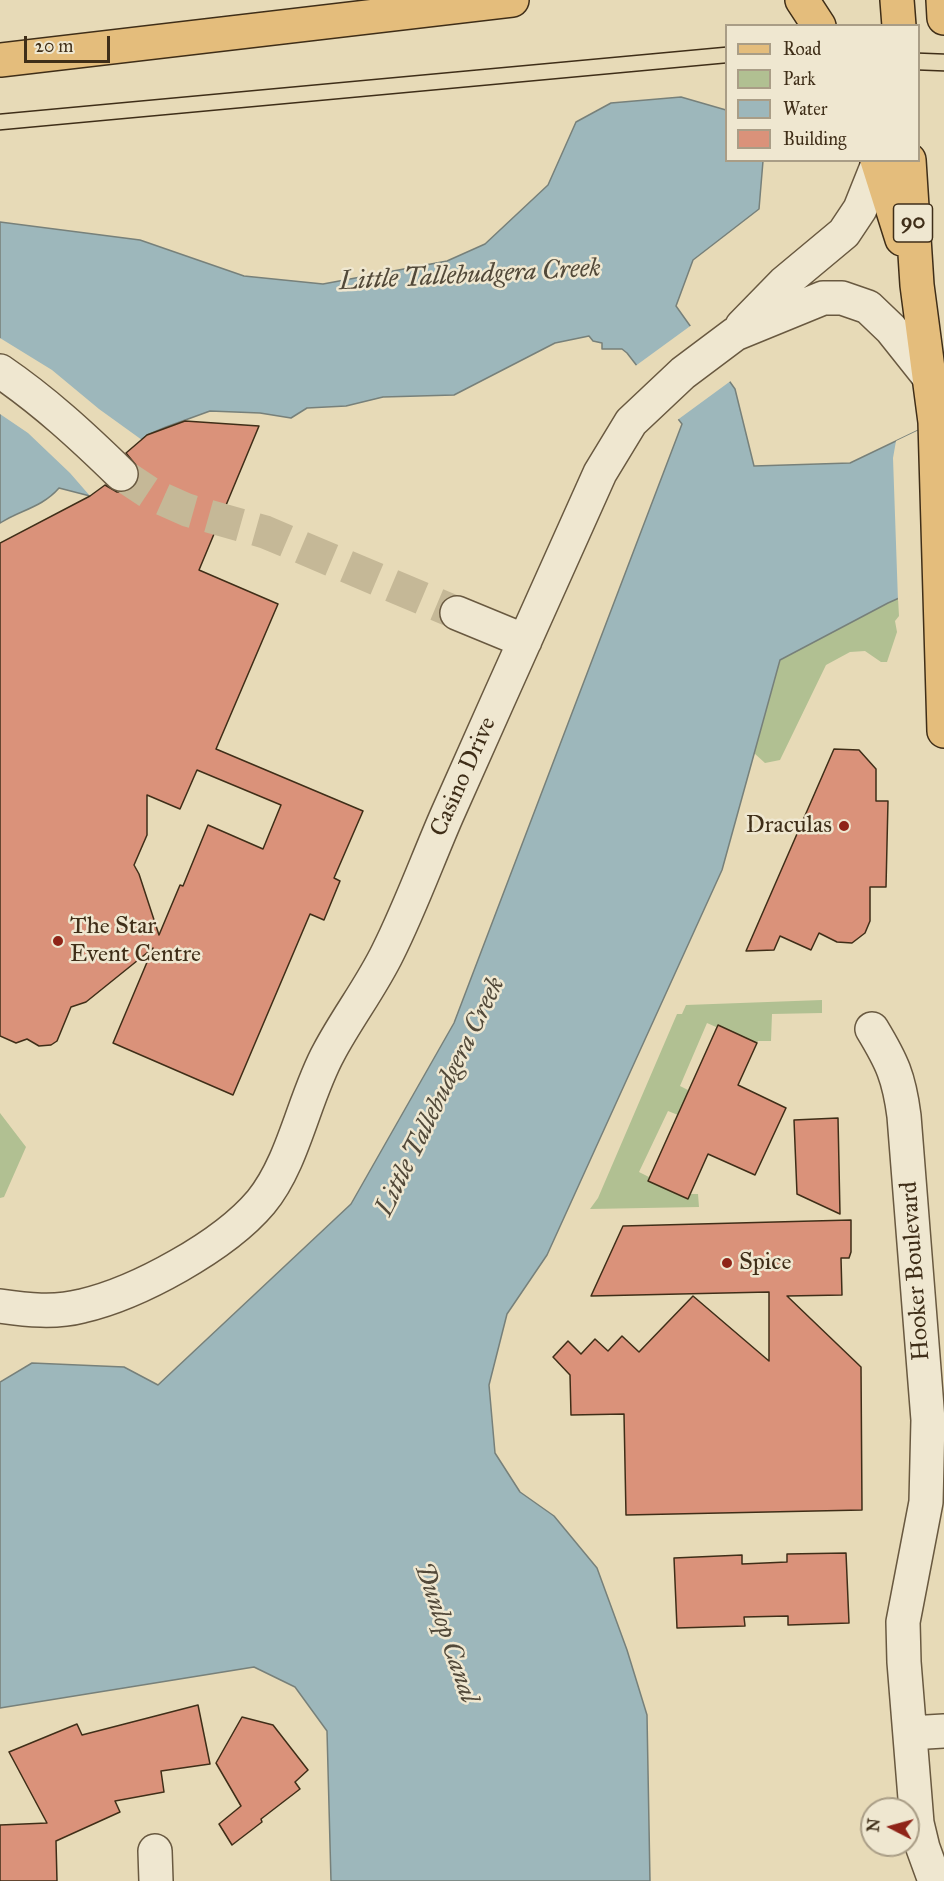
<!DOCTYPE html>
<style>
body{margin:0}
#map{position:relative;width:944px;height:1881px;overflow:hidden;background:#e7dab7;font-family:"IM FELL Great Primer",serif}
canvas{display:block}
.legend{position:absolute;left:725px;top:24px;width:195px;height:138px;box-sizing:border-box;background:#efe7d0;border:2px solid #a99d86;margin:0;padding:8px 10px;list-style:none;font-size:18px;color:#3f2e18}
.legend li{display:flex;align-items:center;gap:12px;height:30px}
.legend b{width:30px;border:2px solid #a99d86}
.north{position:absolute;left:860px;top:1797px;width:60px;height:60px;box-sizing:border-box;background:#efe7d0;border:2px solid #a99d86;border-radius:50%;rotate:276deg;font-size:16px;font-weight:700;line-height:24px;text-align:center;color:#3f2e18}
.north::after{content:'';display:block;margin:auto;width:21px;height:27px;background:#8f2418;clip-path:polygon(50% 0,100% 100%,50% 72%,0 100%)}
.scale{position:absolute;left:24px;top:36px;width:86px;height:27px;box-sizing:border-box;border:3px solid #3f2e18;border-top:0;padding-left:8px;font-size:18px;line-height:21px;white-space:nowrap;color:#3f2e18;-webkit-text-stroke:4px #efe7d0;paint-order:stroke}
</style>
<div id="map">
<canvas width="944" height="1881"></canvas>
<ul class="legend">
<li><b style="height:8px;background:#e4bd7c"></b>Road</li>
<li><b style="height:16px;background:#b1c092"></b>Park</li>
<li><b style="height:16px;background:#9db7bb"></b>Water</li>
<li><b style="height:16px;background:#da927a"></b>Building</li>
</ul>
<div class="north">N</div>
<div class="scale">20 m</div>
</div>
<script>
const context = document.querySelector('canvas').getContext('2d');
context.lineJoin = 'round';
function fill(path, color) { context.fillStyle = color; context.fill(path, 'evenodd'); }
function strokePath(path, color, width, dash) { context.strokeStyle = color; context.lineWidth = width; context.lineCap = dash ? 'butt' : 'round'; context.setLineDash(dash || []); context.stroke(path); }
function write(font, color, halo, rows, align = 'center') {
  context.font = font + ' "IM FELL Great Primer",serif'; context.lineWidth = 5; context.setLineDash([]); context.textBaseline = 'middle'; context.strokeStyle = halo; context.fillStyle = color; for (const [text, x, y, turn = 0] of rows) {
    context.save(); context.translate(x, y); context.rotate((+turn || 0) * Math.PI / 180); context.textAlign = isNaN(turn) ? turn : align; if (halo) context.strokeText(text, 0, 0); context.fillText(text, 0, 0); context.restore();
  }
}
const green = new Path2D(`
 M 898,598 L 899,616 L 895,621 L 897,632 L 887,662 L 881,662 L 865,651 L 850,652 L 826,665 L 780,760 L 765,763 L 754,753 L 780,660 Z
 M 822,1000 L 822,1013 L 772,1014 L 771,1041 L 758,1041 L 757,1043 L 718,1025 L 716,1027 L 707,1023 L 680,1086 L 688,1090 L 687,1093 L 723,1110 L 678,1115 L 668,1111 L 639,1172 L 649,1177 L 648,1181 L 687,1199 L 690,1194 L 698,1194 L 699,1207 L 590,1209 L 598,1198 L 677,1014 L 682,1014 L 686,1005 Z
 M 0,1113 L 26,1147 L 4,1197 L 0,1198 Z`);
const water = new Path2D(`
 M 681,97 L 726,110 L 726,160 L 763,161 L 759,209 L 693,260 L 676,306 L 735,389 L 754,466 L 850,463 L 944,418 L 944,578 L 888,603 L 780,660 L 722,870 L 547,1255 L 507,1314 L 489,1385 L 495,1453 L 520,1492 L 554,1516 L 597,1568 L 627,1650 L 647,1715 L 650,1881 L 331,1881 L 327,1731 L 295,1687 L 254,1667 L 0,1708 L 0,1382 L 32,1363 L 124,1367 L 158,1385 L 351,1204 L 454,1023 L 682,424 L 627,353 L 622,349 L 602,349 L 602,343 L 593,341 L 589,336 L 555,343 L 454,395 L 383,397 L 346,406 L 307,408 L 291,418 L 260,413 L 210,411 L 166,427 L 147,435 L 122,456 L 90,496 L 59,488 C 46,503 30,508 13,516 C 8,518 4,521 0,523 L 0,222 L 140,240 L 244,276 L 323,284 L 447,261 L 485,244 L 548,185 L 576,122 L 611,103 Z`);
const pier = new Path2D(`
 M 693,324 L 732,380 L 676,421 L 634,367 Z
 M 0,338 L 52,370 L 99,409 L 142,440 L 122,457 L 127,469 L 90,496 L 70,473 L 28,433 L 0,414 Z
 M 944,418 L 944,581 L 898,601 L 893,458 L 896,441 Z`);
const building = new Path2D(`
 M 185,421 L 259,426 L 199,570 L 278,604 L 216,749 L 363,811 L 334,878 L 340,881 L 324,920 L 310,914 L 233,1095 L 113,1043 L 153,948 L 86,1002 L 71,1007 L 57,1041 L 51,1045 L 39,1046 L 27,1039 L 16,1043 L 0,1036 L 0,543 L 90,496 L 105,485 L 117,492 L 126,492 L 134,487 L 139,479 L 139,469 L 126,453 L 147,435 ZM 197,770 L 281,805 L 263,849 L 208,825 L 183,886 L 180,885 L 159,935 L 139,874 L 134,865 L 147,835 L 147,795 L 180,809 Z
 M 834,749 L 859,750 L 876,769 L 876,801 L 888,801 L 886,887 L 870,887 L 870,921 L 865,933 L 852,943 L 837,942 L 819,933 L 811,950 L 780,936 L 774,950 L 746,951 Z
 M 718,1025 L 757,1043 L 738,1085 L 786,1108 L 755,1175 L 708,1154 L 688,1199 L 648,1181 Z
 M 838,1118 L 840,1214 L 797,1194 L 794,1120 Z
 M 851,1220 L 851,1252 L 849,1258 L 841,1258 L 842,1295 L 787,1296 L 861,1367 L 862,1510 L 626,1515 L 624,1414 L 571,1415 L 570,1375 L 553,1357 L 568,1341 L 581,1354 L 595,1339 L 608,1351 L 622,1336 L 639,1352 L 693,1296 L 769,1361 L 769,1292 L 591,1296 L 623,1226 Z
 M 846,1553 L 849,1623 L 788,1625 L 788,1616 L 744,1617 L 745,1626 L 677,1628 L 674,1558 L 742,1555 L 742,1564 L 787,1562 L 787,1554 Z
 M 198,1705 L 210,1764 L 161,1771 L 164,1792 L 115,1801 L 120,1812 L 56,1841 L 57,1881 L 0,1881 L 0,1825 L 47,1823 L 9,1752 L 77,1724 L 82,1735 Z
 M 242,1717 L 273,1725 L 308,1770 L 295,1782 L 300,1789 L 261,1819 L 262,1822 L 232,1845 L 219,1824 L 241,1806 L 216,1763 Z`);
const minorTunnel = new Path2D(`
 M 121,474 L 151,494 L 187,510 L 265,532 L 457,613`);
const minor = new Path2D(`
 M 742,326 L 784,283 L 844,233 L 860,209 L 878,164
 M 0,371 C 44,401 82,436 121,474
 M 457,613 L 525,641
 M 872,1029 C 892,1062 899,1077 904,1116 L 928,1420 L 926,1502 L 903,1622 L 904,1662 L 917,1823 L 923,1848 L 935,1881
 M 0,1306 C 27,1310 55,1313 82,1306 C 138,1293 224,1246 261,1202 C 294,1162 304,1097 329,1052 C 347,1018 371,987 388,952 C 410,908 427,861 447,815 C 498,701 548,587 600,473 L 631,422 L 683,373 L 735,334 L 823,298 L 842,298 L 868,307 L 891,329 L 930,378
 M 910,1733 L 944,1731
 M 155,1851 L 156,1881`);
const major = new Path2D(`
 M 802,0 L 819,26
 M 897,0 L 899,26
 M 943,0 L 944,18
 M 877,160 L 902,239
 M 909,160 L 917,285 L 935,422 L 944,731`);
const highway = new Path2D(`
 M 0,60 L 512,0`);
const tram = new Path2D(`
 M 918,53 L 944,54
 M 918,70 L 944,71
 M 0,114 L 726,47
 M 0,130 L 726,63`);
const markers = [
 [844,826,6,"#8f2418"],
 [58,941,6,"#8f2418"],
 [727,1263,6,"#8f2418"]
];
const shields = [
 [913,223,39]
];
const shieldNames = [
 ["90",913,223]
];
const streetNames = [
 ["Casino Drive",464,777,-66],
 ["Hooker Boulevard",916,1271,-94]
];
const poiNames = [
 ["Draculas",832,826,"right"],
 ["The Star",70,927],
 ["Event Centre",70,955],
 ["Spice",739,1263]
];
const waterNames = [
 ["Little Tallebudgera Creek",470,276,-3],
 ["Little Tallebudgera Creek",441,1097,-64],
 ["Dunlop Canal",445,1633,71]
];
fill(green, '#b1c092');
fill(water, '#9db7bb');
strokePath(water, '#77807a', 1.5);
fill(pier, '#e7dab7');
fill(building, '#da927a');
strokePath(building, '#3f2e18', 1.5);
strokePath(minorTunnel, '#c5b897', 33, [33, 16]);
strokePath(minor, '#695940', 36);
strokePath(major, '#3f2e18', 36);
strokePath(highway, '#3f2e18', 36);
strokePath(minor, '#efe7d0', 33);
strokePath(major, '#e4bd7c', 33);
strokePath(highway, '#e4bd7c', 33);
strokePath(tram, '#3f2e18', 1.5);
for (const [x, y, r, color] of markers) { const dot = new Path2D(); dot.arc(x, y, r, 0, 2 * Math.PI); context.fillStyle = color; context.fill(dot); strokePath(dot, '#efe7d0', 2); }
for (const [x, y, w] of shields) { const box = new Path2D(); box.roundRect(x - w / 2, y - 19, w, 38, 4.5); context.fillStyle = '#efe7d0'; context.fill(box); strokePath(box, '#3f2e18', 1.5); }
write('bold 22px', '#3f2e18', null, shieldNames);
write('24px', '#3f2e18', '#efe7d0', streetNames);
write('24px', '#3f2e18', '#efe7d0', poiNames, 'left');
write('italic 26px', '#524939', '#efe7d0', waterNames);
</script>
